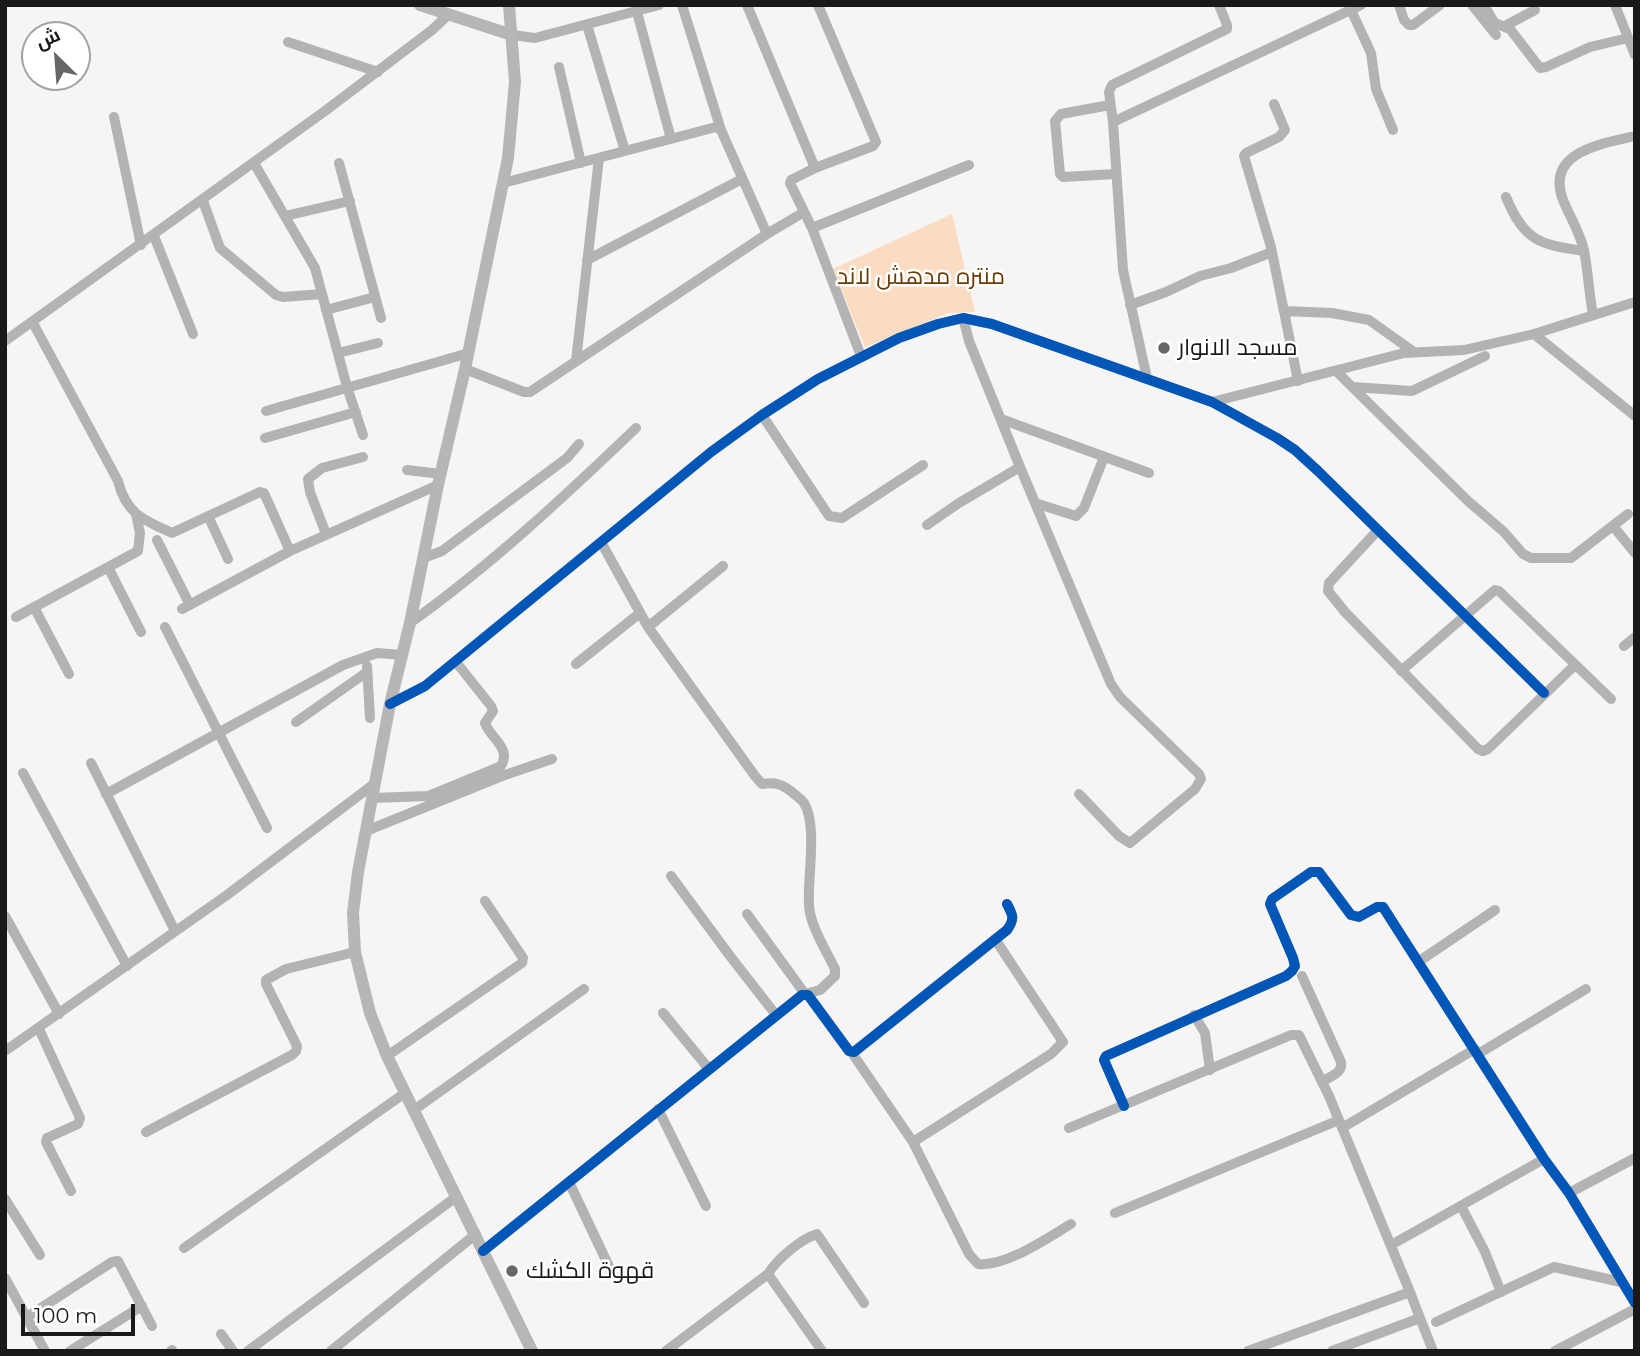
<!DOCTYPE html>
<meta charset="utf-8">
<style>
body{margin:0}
#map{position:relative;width:1640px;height:1356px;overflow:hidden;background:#f7f4f4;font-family:Montserrat,Cairo,sans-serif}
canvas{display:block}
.frame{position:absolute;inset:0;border:7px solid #1a1818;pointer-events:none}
.north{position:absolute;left:21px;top:21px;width:70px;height:70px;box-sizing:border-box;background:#fff;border:2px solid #a3a3a3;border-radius:50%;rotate:335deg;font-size:19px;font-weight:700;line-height:28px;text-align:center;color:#1a1818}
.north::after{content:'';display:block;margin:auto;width:24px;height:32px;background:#676565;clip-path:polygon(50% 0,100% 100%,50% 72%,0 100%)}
.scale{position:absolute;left:21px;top:1304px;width:114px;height:32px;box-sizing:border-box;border:4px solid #1a1818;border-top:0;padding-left:9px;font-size:21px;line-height:24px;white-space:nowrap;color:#1a1818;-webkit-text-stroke:5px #fff;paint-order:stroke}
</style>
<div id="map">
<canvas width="1640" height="1356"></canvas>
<div class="frame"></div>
<div class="north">ش</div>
<div class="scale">100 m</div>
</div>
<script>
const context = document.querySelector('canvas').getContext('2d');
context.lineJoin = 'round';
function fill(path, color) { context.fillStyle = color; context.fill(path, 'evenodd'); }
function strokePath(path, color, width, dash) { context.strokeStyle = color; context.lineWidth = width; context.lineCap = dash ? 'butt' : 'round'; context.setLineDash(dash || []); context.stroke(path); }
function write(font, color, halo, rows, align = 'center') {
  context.font = font + ' Montserrat,Cairo,sans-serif'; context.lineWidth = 5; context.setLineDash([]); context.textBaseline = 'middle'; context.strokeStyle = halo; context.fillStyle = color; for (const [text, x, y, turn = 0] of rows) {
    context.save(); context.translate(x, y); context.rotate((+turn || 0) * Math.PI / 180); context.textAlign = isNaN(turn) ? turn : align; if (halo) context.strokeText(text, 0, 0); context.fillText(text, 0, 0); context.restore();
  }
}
const green = new Path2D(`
 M 952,214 L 975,312 L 949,313 L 865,347 L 833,269 Z`);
const minor = new Path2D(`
 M 682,5 L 721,130
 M 747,5 L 815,168
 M 1399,5 L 1404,20 L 1409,25 L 1413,25 L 1440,5
 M 1472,5 L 1496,35
 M 1484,5 L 1494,22
 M 1615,5 L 1635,55
 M 1351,10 L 1371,53 L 1376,89 L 1393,130
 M 637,12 L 671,139
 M 1484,19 L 1510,29 L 1540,68 L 1546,67 L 1590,47 L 1628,38
 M 587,25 L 625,151
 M 1505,26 L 1535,10
 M 512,35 L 535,38 L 659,5
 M 288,42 L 378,72
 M 559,67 L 581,163
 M 1274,104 L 1285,130 L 1279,137 L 1246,153 L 1244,156 L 1271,247 L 1298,381
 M 1110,105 L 1061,114 L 1055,121 L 1060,174 L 1063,177 L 1115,174
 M 114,117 L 141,245
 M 1113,122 L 1109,92 L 1112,85 L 1227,29 L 1227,25 L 1219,5
 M 254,163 L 315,268 L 347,387 L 363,435
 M 339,163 L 381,318
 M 1506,197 C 1524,241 1540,245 1584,251
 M 203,201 L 220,248 L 276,295 L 283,297 L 322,294
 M 285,216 L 350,201
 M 812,228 L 790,183 L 791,180 L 815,168 L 873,146 L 876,142 L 818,5
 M 767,234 L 804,212
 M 154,236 L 193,334
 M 587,260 L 742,179
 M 1130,305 L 1166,292 L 1200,276 L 1231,268 L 1272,252
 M 326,310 L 375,297
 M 1284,311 L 1332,313 L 1369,320 L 1414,352
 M 1593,315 C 1589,293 1588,271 1584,250 C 1580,233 1570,217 1563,200 C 1545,152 1601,144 1635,136
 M 963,318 L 969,341 L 1020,467 L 1111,684 L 1120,697 L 1199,774 L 1201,779 L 1195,789 L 1130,843 L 1119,836 L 1079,794
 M 33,323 L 118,481 C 126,514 144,520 172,533 L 260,492 L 264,493 L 290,551 L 438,485
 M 1534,334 L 1635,302
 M 5,341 L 325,111 L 432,30 L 449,14
 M 338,353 L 378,343
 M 861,356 L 812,228 L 969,165
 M 576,361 L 599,158
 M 465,369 L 524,392 L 530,392 L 767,234 L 721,130 L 716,127 L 503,183
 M 1336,371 L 1468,501 L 1504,532 L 1523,554 L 1531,558 L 1571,558 L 1628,514
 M 1147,378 L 1123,270 L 1113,122 L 1361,5
 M 1353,387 L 1412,391 L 1485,356
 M 1212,402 L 1404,353 L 1464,350 L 1534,334 L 1635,416
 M 266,411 L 469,353
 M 762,415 L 829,516 L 842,518 L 923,465
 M 1001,419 L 1149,473
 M 265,438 L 356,412
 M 407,470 L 441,474
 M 1035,503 L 1076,516 L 1084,508 L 1104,457
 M 208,516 L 228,559
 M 927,525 L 959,503 L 1020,467
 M 1613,526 L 1635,553
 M 1378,530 L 1329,583 L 1328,591 L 1345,612 L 1478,749 L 1483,751 L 1488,749 L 1575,665
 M 326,534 L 310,492 L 308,479 L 322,468 L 363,457
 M 157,540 L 190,605
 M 601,542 L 648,627 L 755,776 L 762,784 C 775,782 782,784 792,792 C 795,795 801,799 804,803 C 818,825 807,880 809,905 C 810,926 826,950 835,969 L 835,976 L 820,990 L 805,994 L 747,914
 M 423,558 L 442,551 L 454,542 L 567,458 L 579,444
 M 108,567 L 141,632
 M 34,607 L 69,674
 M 182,609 L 290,551
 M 16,617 L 138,551 L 140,533 L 136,514
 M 410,623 C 491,565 564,497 636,428
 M 165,627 L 267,828
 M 648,627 L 723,566
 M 1624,646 L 1635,637
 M 576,664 L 640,613
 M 367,666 L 370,718
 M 1401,671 L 1495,590 L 1499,591 L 1611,699
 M 390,704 L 425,686 L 711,452 L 762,415 L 818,379 L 899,338 L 938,324 L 963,318 L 992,324 L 1212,402 L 1277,438 L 1295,450 L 1318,471 L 1544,693
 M 296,722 L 367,672
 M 91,763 L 175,931
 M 23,773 L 127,966
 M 106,794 L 343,665 L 377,653 L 402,655
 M 372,798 L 428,796 L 501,766 C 512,748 490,738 485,723 L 493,711 L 491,706 L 456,662
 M 366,831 L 502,776 L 552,759
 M 671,876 L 730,956 L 776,1015
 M 5,916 L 59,1014
 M 1418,962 L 1495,910
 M 1302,976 L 1341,1062 C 1343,1073 1331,1076 1323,1081
 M 663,1013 L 709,1069
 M 1194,1015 L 1205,1033 L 1210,1070
 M 39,1029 L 80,1118 L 78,1124 L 47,1138 L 46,1142 L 71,1191
 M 5,1051 L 227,895 L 374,784
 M 852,1053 L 913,1142 L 969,1254 L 978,1264 C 1006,1267 1047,1238 1071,1224
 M 1478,1054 L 1586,989
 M 387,1056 L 522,963 L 523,958 L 485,901
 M 1124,1106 L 1104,1060 L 1106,1056 L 1286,976 L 1292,971 L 1295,966 L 1293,958 L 1270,904 L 1272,899 L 1311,872 L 1319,872 L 1351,915 L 1359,917 L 1377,907 L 1383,907 L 1544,1159 L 1569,1193 L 1635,1303
 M 658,1109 L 706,1206
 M 414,1110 L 584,989
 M 1069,1128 L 1291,1035 L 1299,1035 L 1329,1096 L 1410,1292 L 1248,1351
 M 1342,1128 L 1475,1049
 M 146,1132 L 292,1055 L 296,1051 L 297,1046 L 266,984 L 266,980 L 286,969 L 355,952
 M 913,1142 L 1051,1054 L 1063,1042 L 995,939
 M 569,1182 L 613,1275
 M 1569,1193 L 1635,1158
 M 5,1199 L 40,1255
 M 1461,1206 L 1485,1252 L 1501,1292
 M 1115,1213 L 1339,1120
 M 1391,1245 L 1544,1159
 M 184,1248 L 405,1093
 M 483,1251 L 802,995 L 808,995 L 849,1051 L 854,1052 L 1007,930 C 1015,919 1013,915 1007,904
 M 768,1274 C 777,1259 801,1239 817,1234 L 864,1303
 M 5,1278 L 45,1351
 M 1410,1292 L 1420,1318
 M 27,1317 L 112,1262 L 118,1261 L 152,1326
 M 1436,1322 L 1554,1267 L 1621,1282
 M 221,1334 L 233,1351
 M 70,1351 L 142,1306
 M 171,1351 L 172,1350
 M 248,1351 L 456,1197
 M 331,1351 L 476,1234
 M 666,1351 L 768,1274 L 822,1351
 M 1332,1351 L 1420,1318 L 1433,1351
 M 1555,1351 L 1635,1309`);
const major = new Path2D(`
 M 420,5 L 512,35
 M 509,5 L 515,82 L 508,158 L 465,369 L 438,485 L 410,623 L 390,704 L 358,872 L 353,913 L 355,952 L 370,1013 L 387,1056 L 532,1351`);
const cycleway = new Path2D(`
 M 390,704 L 425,686 L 711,452 L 762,415 L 818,379 L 899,338 L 938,324 L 963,318 L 992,324 L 1212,402 L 1277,438 L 1295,450 L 1318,471 L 1544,693
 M 1124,1106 L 1104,1060 L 1106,1056 L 1286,976 L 1292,971 L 1295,966 L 1293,958 L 1270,904 L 1272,899 L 1311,872 L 1319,872 L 1351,915 L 1359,917 L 1377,907 L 1383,907 L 1544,1159 L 1569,1193 L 1635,1303
 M 483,1251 L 802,995 L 808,995 L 849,1051 L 854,1052 L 1007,930 C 1015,919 1013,915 1007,904`);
const markers = [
 [1164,348,7,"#676565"],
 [512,1271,7,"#676565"]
];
const parkNames = [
 ["منتره مدهش لاند",921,277]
];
const poiNames = [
 ["مسجد الانوار",1178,348],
 ["قهوة الكشك",526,1271]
];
fill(green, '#fadcc2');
strokePath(minor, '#b4b3b3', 10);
strokePath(major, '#b7b5b5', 12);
strokePath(cycleway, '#0057b8', 10);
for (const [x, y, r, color] of markers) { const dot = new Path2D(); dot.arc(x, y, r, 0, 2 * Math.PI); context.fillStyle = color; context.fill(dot); strokePath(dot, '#fff', 2.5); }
write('23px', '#693c04', '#fff', parkNames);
write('23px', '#1a1818', '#fff', poiNames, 'left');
</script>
